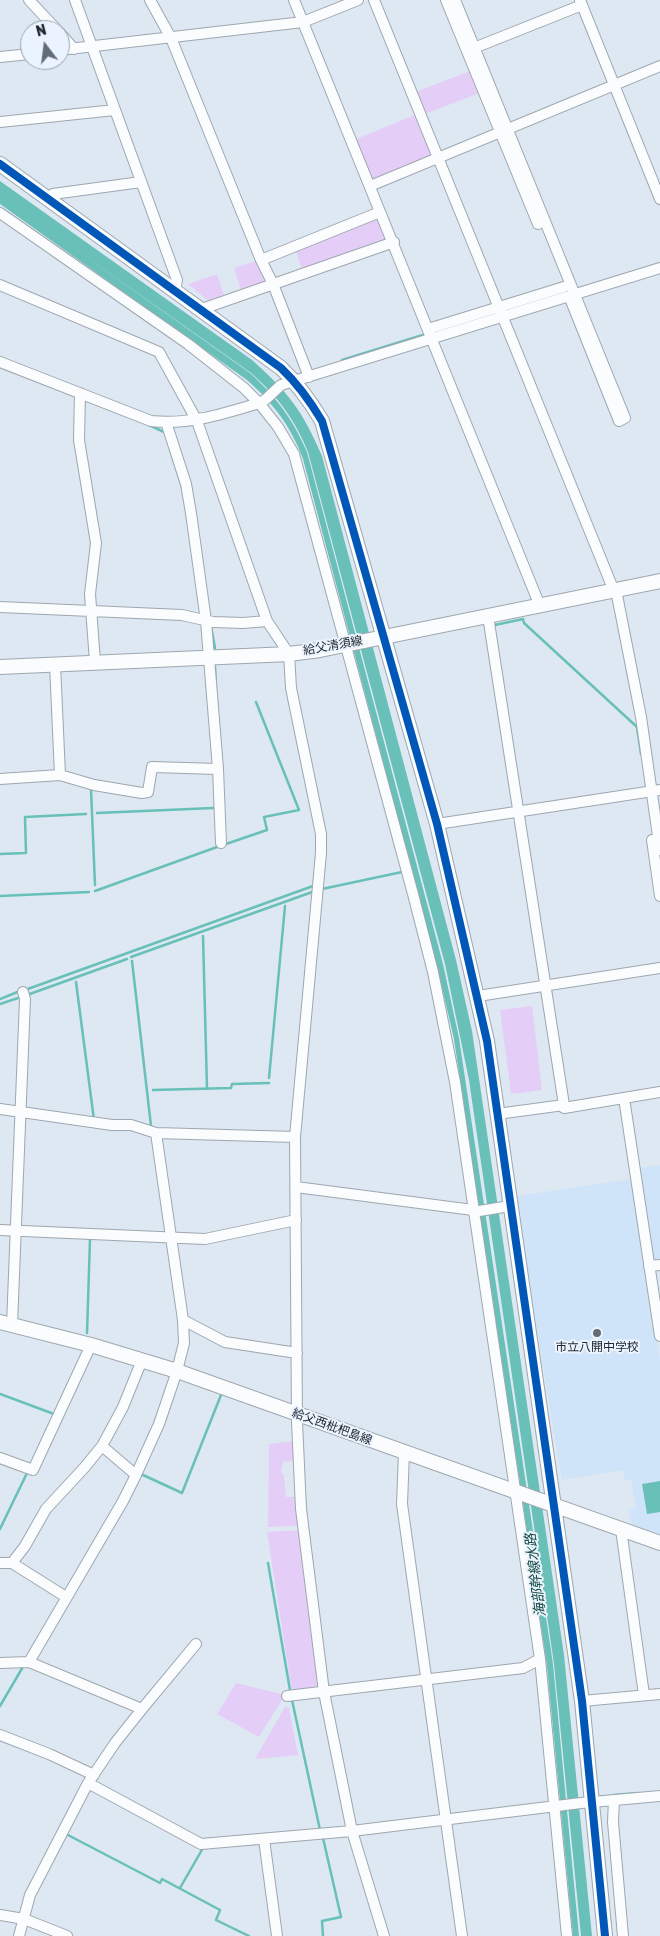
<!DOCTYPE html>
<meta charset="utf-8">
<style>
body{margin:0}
#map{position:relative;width:660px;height:1936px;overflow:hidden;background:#dde8f3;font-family:Rubik,sans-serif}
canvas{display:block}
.north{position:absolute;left:20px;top:20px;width:50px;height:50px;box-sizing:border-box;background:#ebf4fe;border:1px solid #9aa3ac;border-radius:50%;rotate:345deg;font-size:14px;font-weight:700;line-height:20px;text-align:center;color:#202932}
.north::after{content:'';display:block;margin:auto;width:18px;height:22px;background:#626c76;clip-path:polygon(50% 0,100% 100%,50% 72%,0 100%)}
</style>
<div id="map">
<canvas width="660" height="1936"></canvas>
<div class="north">N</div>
</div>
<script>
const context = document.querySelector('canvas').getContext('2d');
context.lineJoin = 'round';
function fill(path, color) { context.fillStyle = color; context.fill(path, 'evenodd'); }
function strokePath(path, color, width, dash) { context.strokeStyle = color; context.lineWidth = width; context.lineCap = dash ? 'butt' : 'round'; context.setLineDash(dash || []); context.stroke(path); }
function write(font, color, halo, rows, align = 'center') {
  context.font = font + ' Rubik,"Noto Sans JP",sans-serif'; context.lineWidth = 4; context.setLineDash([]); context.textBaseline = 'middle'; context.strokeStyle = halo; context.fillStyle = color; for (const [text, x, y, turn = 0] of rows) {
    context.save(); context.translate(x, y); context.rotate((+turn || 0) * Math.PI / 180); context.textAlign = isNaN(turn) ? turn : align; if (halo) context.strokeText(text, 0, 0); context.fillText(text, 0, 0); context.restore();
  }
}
const built = new Path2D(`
 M 660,1165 L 660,1262 L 646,1264 L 660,1359 L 660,1535 L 632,1525 L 629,1510 L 636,1508 L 631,1479 L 624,1480 L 623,1470 L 562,1480 L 522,1241 L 517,1196 L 639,1178 L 638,1168 Z`);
const green = new Path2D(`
 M 473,70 L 482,92 L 422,115 L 413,93 Z
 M 417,114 L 434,154 L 373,182 L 354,140 Z
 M 377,215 L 389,240 L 303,272 L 295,249 Z
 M 256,261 L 266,285 L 242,293 L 234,268 Z
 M 217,274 L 225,298 L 211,303 L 188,284 Z
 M 532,1006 L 542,1090 L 511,1094 L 500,1010 Z
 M 294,1441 L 293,1459 L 292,1461 L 283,1462 L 281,1472 L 284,1475 L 286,1497 L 298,1497 L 300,1524 L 298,1526 L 268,1527 L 269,1444 Z
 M 301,1530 L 320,1689 L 292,1693 L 267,1532 Z
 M 236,1683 L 285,1695 L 259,1737 L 217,1714 Z
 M 285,1707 L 289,1708 L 298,1755 L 255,1759 Z`);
const water = new Path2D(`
 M 0,181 L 252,360 C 289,393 302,410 322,456 L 456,960 L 472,1031 L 564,1655 L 592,1936 L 581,1936 L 554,1664 L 469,1080 L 445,964 L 308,452 C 294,418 278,397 251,373 L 68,244 L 250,373 C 278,399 292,418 307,452 L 443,964 L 459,1038 L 553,1664 L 579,1936 L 573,1936 L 547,1666 L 454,1039 L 437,966 L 303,459 C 291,426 273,403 247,380 L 0,204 Z
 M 660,1481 L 660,1512 L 647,1514 L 642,1484 Z`);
const stream = new Path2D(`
 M 342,360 L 426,334
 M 149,425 L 164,432
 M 170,449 L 182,487
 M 495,625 L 523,619 L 524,623 L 637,727 L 641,754
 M 211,626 L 215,648
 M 215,666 L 216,690
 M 91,789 L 95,885
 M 97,813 L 213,808
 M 226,844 L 267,830 L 264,817 L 299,810 L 256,702
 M 0,854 L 26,853 L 25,817 L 86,814
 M 322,889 L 402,872
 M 95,891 L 217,847
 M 0,896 L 89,892
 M 203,936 L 207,1089
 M 131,957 L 315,891
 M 132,961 L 151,1126 L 149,1126
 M 76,982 L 94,1120
 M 25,990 L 313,886
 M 27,995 L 127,959
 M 0,999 L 20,991
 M 0,1004 L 21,997
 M 269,1078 L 285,906
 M 153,1090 L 231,1088 L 232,1084 L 269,1083
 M 87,1333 L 90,1239 L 87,1238
 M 0,1394 L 54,1414
 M 141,1474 L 182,1493 L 221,1395
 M 0,1529 L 28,1471
 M 268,1563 L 290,1690
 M 292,1700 L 320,1830
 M 0,1706 L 24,1665
 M 614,1795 L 638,1793
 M 66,1834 L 160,1883 L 162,1879 L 220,1910 L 216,1920 L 249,1936
 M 180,1888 L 203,1848
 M 323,1936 L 322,1921 L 341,1917 L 323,1838`);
const street = new Path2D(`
 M 29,0 L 57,30
 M 75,0 L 177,280 L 175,291
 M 150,0 L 171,38 L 261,260 L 273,284 L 309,377
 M 294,0 L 540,606
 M 374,0 L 614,591
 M 446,0 L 538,224
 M 455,0 L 625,418 L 619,421 L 569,296
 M 580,0 L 660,199
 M 60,33 L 74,49
 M 474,48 L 582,5
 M 60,50 L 303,22 L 358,0
 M 0,57 L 30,54
 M 0,122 L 115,110
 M 370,186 L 660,66
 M 46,199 L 53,194 L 141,182
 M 0,213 L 188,344 L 244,388 L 259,403 L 278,427 L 294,454 L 413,894 L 433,972 L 455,1082 L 540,1659 L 567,1936
 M 261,260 L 380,212
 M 0,285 L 159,352 L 197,421 L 267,621 L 289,654 L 291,688 L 321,834 L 321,853 L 295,1137 L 297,1422 L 301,1509 L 324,1692 L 352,1831 L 384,1936
 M 202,309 L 394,242
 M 428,329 L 564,287
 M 0,362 L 151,421 C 189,425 223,414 259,403 L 265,400 L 281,385 L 660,268
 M 80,393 L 79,440 L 96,543 L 90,594 L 95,662
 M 616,590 L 641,717 L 660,850
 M 0,607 L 182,615 L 213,622 L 243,623 L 267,621
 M 488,616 L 564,1105
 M 55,664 L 60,775
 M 218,769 L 221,843
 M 0,779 L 60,775 L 94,785 L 142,793 L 148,792 L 152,767 L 218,769 L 206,621 L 191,513 L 186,484 L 166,422
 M 437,824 L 660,790
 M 652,840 L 660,896
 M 478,996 L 660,968
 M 624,1098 L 660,1336
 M 0,1109 L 112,1125 L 131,1125 L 156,1133 L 295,1137
 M 497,1114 L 564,1105 L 564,1108 L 660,1092
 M 296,1187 L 473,1210
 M 473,1212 L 510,1206
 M 0,1230 L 205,1239 L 296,1220
 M 649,1266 L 660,1265
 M 183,1320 L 225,1342 L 297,1353
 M 12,1325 L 25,999 L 23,992
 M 102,1446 L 136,1475
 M 404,1452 L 402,1504 L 462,1936
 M 0,1458 L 33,1470 L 91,1345
 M 621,1529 L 644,1695
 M 0,1563 L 12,1563 L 66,1597
 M 12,1563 L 25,1546 L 46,1509 L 84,1468 L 102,1446 L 123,1407 L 142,1360
 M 29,1662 L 142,1709
 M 0,1663 L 29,1662 L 123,1501 L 136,1475 L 159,1424 L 177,1371 L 184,1343 L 183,1320 L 156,1133
 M 287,1696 L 523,1668 L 540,1659
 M 582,1701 L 660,1694
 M 0,1735 L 49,1754 L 94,1775
 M 88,1783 L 201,1844 L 352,1831 L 581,1803 L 660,1796
 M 614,1800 L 613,1822 L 623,1936
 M 264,1839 L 277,1936
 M 0,1915 L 24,1919 L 67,1936
 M 19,1936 L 30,1895 L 88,1783 L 115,1743 L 142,1709 L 196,1644`);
const secondary = new Path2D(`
 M 0,164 L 281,368 C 298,384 310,401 322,421 L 437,824 L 487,1041 L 582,1701 L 605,1936
 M 0,667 L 289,654 L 320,650 L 660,581
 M 0,1322 L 91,1345 L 177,1371 L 660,1543`);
const cycleway = new Path2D(`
 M 0,164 L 281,368 C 298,384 310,401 322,421 L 437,824 L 487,1041 L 582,1701 L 605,1936`);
const markers = [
 [597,1333,5,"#626c76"]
];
const streetNames = [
 ["給父清須線",333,646,-10],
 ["給父西枇杷島線",332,1427,20]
];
const poiNames = [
 ["市立八開中学校",597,1348]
];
const waterNames = [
 ["海部幹線水路",536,1575,-97]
];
fill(built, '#cfe4f8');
fill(green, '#e4cef8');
fill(water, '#68c0b8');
strokePath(stream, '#68c0b8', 2.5);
strokePath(street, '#9ea7af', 12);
strokePath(secondary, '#9ea7af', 16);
strokePath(street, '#fafcfd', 10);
strokePath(secondary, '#fafcfd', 14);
strokePath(cycleway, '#0057b8', 8);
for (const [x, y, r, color] of markers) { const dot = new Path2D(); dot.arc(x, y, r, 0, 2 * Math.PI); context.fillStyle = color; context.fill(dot); strokePath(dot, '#ebf4fe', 2); }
write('12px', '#202932', '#ebf4fe', streetNames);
write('12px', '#202932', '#ebf4fe', poiNames);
write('italic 14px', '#174a42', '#ebf4fe', waterNames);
</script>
